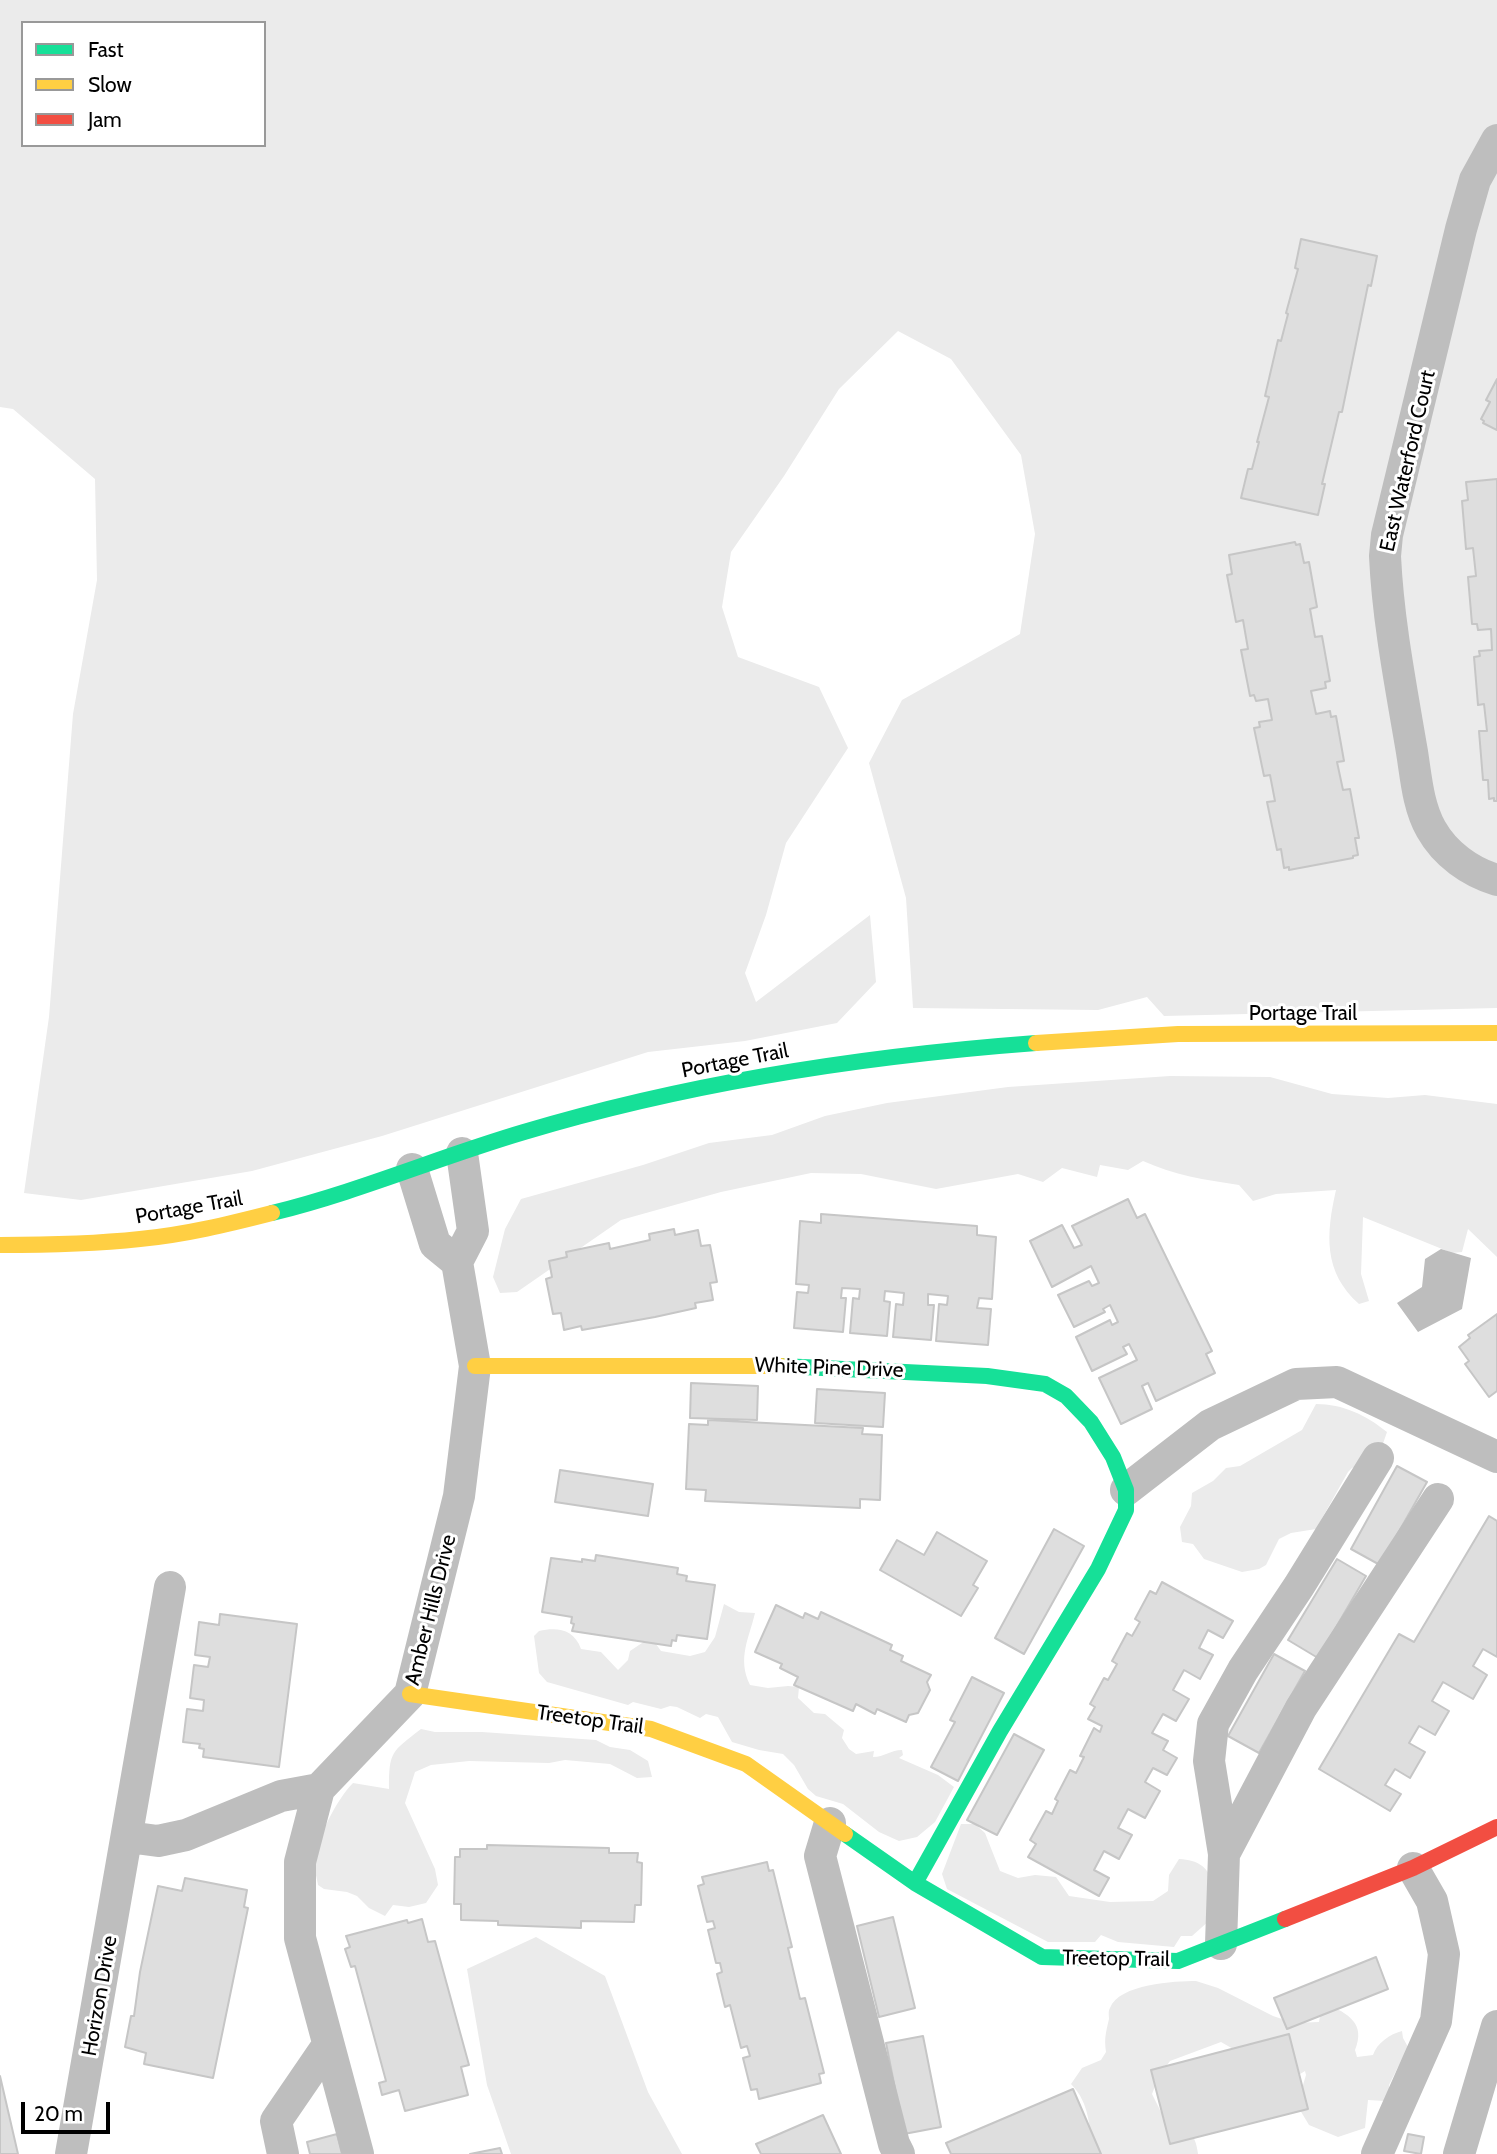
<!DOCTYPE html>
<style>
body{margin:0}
#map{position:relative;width:1497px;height:2154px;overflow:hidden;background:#fff;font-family:Cabin,sans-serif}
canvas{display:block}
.legend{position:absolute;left:21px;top:21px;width:245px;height:126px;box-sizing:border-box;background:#fff;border:2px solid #999;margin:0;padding:9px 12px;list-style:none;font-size:21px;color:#000}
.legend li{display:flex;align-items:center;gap:14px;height:35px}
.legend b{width:35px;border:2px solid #999}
.scale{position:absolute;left:21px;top:2102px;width:89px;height:32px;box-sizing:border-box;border:4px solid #000;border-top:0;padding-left:9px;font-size:21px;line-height:24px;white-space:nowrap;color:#000;-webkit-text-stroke:5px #fff;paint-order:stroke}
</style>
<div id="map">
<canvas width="1497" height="2154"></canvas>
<ul class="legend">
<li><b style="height:9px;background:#16e098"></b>Fast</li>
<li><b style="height:9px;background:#ffcf43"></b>Slow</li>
<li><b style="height:9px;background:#f24e42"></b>Jam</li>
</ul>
<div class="scale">20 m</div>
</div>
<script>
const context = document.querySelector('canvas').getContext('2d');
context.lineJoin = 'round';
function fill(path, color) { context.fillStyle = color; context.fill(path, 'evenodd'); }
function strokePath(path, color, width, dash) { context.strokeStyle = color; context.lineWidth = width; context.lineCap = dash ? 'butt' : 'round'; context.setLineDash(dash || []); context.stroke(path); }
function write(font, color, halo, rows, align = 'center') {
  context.font = font + ' Cabin,sans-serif'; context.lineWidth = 6; context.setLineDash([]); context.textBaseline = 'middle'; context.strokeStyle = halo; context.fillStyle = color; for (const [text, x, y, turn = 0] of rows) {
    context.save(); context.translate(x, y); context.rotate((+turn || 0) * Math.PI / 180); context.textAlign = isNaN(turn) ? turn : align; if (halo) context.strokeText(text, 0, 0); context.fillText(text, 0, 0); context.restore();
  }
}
const green = new Path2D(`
 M 0,0 L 1497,0 L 1497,1008 L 1164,1016 L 1147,997 L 1098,1010 L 913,1008 L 906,898 L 869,763 L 902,700 L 1020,634 L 1035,534 L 1021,455 L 951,359 L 898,331 L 839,389 L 784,476 L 731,552 L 722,607 L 738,657 L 819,687 L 848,748 L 786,843 L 766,915 L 745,973 L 756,1002 L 870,915 L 876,982 L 837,1023 L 745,1041 L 648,1052 L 382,1136 L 252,1171 L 81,1200 L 24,1193 L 49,1017 L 73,714 L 97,580 L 95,479 L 13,409 L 0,407 ZM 23,23 L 264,23 L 264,145 L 23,145 Z
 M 1170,1076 L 1270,1077 L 1332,1094 L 1388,1098 L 1425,1095 L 1497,1104 L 1497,1257 L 1468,1229 L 1462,1252 L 1452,1253 L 1363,1217 L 1361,1274 L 1369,1301 L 1359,1304 C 1323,1272 1326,1234 1336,1190 L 1276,1194 L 1253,1201 L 1239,1185 C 1205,1180 1174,1175 1143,1161 L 1128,1170 L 1100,1165 L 1097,1177 L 1062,1168 L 1043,1182 L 1018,1174 L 936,1189 L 861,1174 L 811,1173 L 721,1192 L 621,1220 L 517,1292 L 500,1293 L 493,1277 L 505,1229 L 521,1199 L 643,1165 L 709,1143 L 772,1135 L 825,1116 L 887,1103 L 1008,1087 Z
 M 1316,1404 C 1343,1404 1366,1415 1387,1432 L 1378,1458 L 1352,1468 L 1348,1472 L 1316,1529 L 1291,1533 L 1279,1539 L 1266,1565 L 1259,1569 L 1242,1572 L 1204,1559 L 1193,1544 L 1182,1542 L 1180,1527 L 1191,1506 L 1192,1493 L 1213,1481 L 1226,1468 L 1240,1466 L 1302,1430 Z
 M 724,1604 L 739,1612 L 755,1613 C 749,1639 737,1658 750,1685 L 768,1688 L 788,1686 L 799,1687 L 798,1698 L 814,1713 L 825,1714 L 844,1730 L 842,1738 L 849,1749 L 856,1754 L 874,1751 L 873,1757 C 884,1757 891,1750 902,1750 L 903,1755 L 899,1758 L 938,1775 L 954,1787 L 935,1822 L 917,1837 L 899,1841 L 879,1832 L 843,1804 L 816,1796 L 808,1789 L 794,1765 L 783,1754 L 759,1750 L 732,1742 L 718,1717 L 706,1714 L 700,1718 L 677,1707 L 670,1706 L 661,1709 L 633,1702 L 628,1705 L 547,1682 L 539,1673 L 534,1636 L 539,1631 C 557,1627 574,1629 581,1649 L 601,1652 L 618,1670 L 628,1660 L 630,1651 L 651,1637 L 661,1651 L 690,1656 L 705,1652 L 715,1637 Z
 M 421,1729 L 435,1732 L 482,1732 L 596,1740 L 610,1747 L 630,1750 L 648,1761 L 652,1777 L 637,1778 L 610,1764 L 565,1760 L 549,1763 L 469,1761 L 431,1765 L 415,1772 L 405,1803 L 435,1869 L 438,1885 L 426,1903 L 409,1907 L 393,1905 L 385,1916 L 369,1908 L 357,1896 L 347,1892 L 324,1889 L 318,1885 C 317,1878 314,1870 315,1863 C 316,1839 337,1799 353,1783 L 389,1789 C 389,1752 391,1752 421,1729 Z
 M 961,1824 L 975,1824 L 985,1833 L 1000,1871 L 1018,1878 L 1035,1875 L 1056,1877 L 1069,1896 L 1110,1902 L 1153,1901 L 1168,1891 L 1169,1875 L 1179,1859 C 1219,1861 1213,1890 1210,1920 L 1192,1936 L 1181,1936 L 1174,1947 L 1118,1942 L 1101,1935 L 1095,1942 L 1048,1942 L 947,1889 L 942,1874 Z
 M 536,1937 L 605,1976 L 648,2092 L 682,2154 L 511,2154 L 487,2085 L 467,1969 Z
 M 1196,1981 L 1218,1988 L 1273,2016 L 1294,2023 L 1319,2022 L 1321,2010 L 1327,2004 C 1348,2014 1366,2023 1355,2050 L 1357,2057 L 1373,2055 C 1377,2043 1390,2034 1402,2031 L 1403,2038 L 1408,2047 L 1389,2085 L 1389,2093 L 1385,2101 L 1368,2100 L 1365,2128 L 1338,2137 L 1309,2125 L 1297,2105 L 1306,2075 L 1305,2071 L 1289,2081 L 1221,2042 L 1170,2061 L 1159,2076 L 1152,2094 L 1162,2114 C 1183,2118 1196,2133 1198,2154 L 1092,2154 C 1090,2129 1090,2103 1071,2084 L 1082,2068 L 1101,2060 L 1106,2052 C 1104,2038 1106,2032 1109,2019 C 1109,2015 1108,2011 1110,2008 C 1119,1984 1175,1981 1196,1981 Z`);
const water = new Path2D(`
 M 1441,1249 L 1471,1258 L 1462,1309 L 1418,1332 L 1397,1303 L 1422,1287 L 1425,1259 Z`);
const building = new Path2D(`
 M 1301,239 L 1377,256 L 1371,286 L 1368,285 L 1342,412 L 1339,412 L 1322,484 L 1325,484 L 1318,515 L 1241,498 L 1248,469 L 1252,469 L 1259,442 L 1257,442 L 1269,397 L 1265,396 L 1278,340 L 1281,341 L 1288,314 L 1286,313 L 1298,269 L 1295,268 Z
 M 1497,379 L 1497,430 L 1483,423 L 1484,421 L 1481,419 L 1490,402 L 1486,400 Z
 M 1497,479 L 1497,801 L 1494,801 L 1494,798 L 1489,799 L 1488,780 L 1483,780 L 1479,731 L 1487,731 L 1484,704 L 1478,705 L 1474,657 L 1480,656 L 1479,651 L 1492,650 L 1491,629 L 1478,630 L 1477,624 L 1472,624 L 1468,577 L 1476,576 L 1473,548 L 1466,549 L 1462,501 L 1468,500 L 1466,482 Z
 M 1295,542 L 1296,545 L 1300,544 L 1304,563 L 1309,562 L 1317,607 L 1310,609 L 1315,637 L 1322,636 L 1330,681 L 1325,682 L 1326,688 L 1311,691 L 1316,714 L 1330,711 L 1331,717 L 1336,716 L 1344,761 L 1337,762 L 1343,790 L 1350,789 L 1359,838 L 1355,838 L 1358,855 L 1353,856 L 1353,858 L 1289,870 L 1289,867 L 1284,868 L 1281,849 L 1277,850 L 1267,802 L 1275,801 L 1270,775 L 1264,776 L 1254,728 L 1260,727 L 1259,722 L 1272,720 L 1268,699 L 1256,701 L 1254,695 L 1250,696 L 1241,650 L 1248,649 L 1243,620 L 1236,622 L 1227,575 L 1232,574 L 1229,555 Z
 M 1128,1199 L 1137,1218 L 1145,1214 L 1212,1351 L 1206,1354 L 1215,1373 L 1156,1401 L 1148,1383 L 1142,1386 L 1152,1409 L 1121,1424 L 1099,1378 L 1137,1360 L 1129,1344 L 1123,1347 L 1127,1354 L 1092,1371 L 1076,1337 L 1110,1320 L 1112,1325 L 1118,1322 L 1110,1305 L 1103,1309 L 1105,1312 L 1074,1327 L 1058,1295 L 1089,1281 L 1092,1286 L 1099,1283 L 1091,1266 L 1052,1287 L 1030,1241 L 1062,1225 L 1074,1248 L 1082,1245 L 1072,1226 Z
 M 821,1214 L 977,1226 L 977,1235 L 996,1237 L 992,1299 L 979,1298 L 977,1308 L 991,1309 L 988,1345 L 936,1341 L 939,1304 L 947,1305 L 948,1296 L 928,1294 L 928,1305 L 934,1305 L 931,1340 L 893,1337 L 896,1304 L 903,1305 L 904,1293 L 885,1291 L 884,1301 L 890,1302 L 887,1336 L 850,1333 L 853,1298 L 859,1299 L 860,1289 L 842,1288 L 841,1298 L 846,1298 L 843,1332 L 794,1328 L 797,1292 L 808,1293 L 809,1285 L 796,1284 L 800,1221 L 821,1223 Z
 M 674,1229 L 675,1235 L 698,1230 L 701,1246 L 710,1245 L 717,1282 L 710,1283 L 713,1300 L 695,1303 L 696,1308 L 655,1317 L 582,1330 L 581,1326 L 564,1330 L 561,1313 L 553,1314 L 546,1279 L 552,1277 L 549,1261 L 567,1257 L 566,1252 L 609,1243 L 610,1249 L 650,1240 L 649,1234 Z
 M 1497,1314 L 1497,1391 L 1489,1397 L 1465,1364 L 1469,1361 L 1459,1347 L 1470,1338 L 1468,1335 Z
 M 691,1383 L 758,1386 L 757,1420 L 690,1418 Z
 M 817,1389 L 885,1393 L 883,1427 L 815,1423 Z
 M 708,1420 L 863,1428 L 862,1434 L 882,1435 L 880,1500 L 860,1499 L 860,1508 L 705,1501 L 706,1490 L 686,1489 L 689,1424 L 708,1425 Z
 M 1397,1466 L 1427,1482 L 1380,1565 L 1351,1549 Z
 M 560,1470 L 653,1484 L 648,1516 L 555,1502 Z
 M 1489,1516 L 1497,1521 L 1497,1657 L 1483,1649 L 1473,1666 L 1487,1675 L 1473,1699 L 1443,1682 L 1432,1701 L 1449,1711 L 1435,1735 L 1419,1726 L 1409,1743 L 1425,1752 L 1410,1778 L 1395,1769 L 1385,1785 L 1401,1794 L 1390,1811 L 1319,1769 L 1399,1634 L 1414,1642 Z
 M 1054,1529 L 1084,1546 L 1024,1654 L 995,1638 Z
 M 937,1532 L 987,1561 L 973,1585 L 978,1588 L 961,1616 L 880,1570 L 897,1540 L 924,1555 Z
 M 596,1555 L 678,1568 L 677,1574 L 687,1576 L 686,1581 L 715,1585 L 707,1639 L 677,1635 L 676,1641 L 672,1640 L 671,1646 L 572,1631 L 574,1624 L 571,1623 L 572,1617 L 542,1612 L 551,1558 L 582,1562 L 582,1559 L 595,1561 Z
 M 1337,1559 L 1366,1576 L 1318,1658 L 1288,1640 Z
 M 1162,1582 L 1233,1621 L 1223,1638 L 1208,1630 L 1199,1648 L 1213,1655 L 1200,1679 L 1184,1670 L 1173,1690 L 1189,1699 L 1176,1721 L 1163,1714 L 1152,1733 L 1168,1741 L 1163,1750 L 1177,1758 L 1167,1775 L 1153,1768 L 1145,1782 L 1160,1791 L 1145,1818 L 1128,1809 L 1118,1828 L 1132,1835 L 1119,1859 L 1104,1851 L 1094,1870 L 1109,1878 L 1099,1896 L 1028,1857 L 1036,1844 L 1030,1840 L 1046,1811 L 1052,1814 L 1058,1801 L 1055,1799 L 1070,1770 L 1076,1773 L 1084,1757 L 1080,1756 L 1094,1728 L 1100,1732 L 1102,1726 L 1088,1719 L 1095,1707 L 1090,1704 L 1104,1678 L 1108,1680 L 1117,1664 L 1112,1661 L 1127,1633 L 1132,1636 L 1140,1622 L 1135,1619 L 1150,1591 L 1156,1594 Z
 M 776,1605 L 803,1618 L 805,1613 L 818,1619 L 821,1612 L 892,1645 L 890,1650 L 903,1656 L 901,1661 L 931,1675 L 927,1682 L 930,1690 L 918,1713 L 909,1715 L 906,1722 L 877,1709 L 875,1714 L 856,1704 L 853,1711 L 794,1685 L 798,1677 L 780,1668 L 782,1664 L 755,1652 Z
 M 220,1614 L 297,1624 L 279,1767 L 203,1757 L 204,1749 L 199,1748 L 200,1744 L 183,1742 L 187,1709 L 203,1711 L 204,1700 L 190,1698 L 194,1665 L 208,1667 L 210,1657 L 195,1655 L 199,1622 L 219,1625 Z
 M 1274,1654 L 1305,1671 L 1259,1753 L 1228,1736 Z
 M 972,1677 L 1004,1693 L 958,1781 L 931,1767 L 955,1722 L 950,1720 Z
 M 1014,1734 L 1044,1750 L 997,1835 L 967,1820 Z
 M 487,1845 L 609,1848 L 609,1853 L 638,1853 L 637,1862 L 642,1863 L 641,1905 L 635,1905 L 634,1922 L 581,1921 L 581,1928 L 498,1925 L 498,1921 L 461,1920 L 461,1904 L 454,1904 L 455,1857 L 460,1857 L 460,1849 L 487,1849 Z
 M 767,1862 L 769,1871 L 773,1870 L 792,1947 L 788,1948 L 800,1999 L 805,1998 L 824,2073 L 819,2074 L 821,2083 L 759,2099 L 757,2089 L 751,2090 L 743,2058 L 750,2056 L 747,2046 L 741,2048 L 730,2005 L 725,2007 L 717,1974 L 722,1972 L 720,1963 L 716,1963 L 708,1930 L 715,1928 L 713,1921 L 707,1922 L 698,1886 L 704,1884 L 702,1877 Z
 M 185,1878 L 247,1890 L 244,1907 L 248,1908 L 213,2078 L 144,2064 L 146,2053 L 125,2047 L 131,2016 L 134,2016 L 140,1972 L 158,1886 L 182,1891 Z
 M 893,1917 L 915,2008 L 879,2017 L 857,1926 Z
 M 422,1919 L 428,1942 L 435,1941 L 469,2065 L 461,2067 L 468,2095 L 405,2111 L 399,2090 L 382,2095 L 379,2083 L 386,2081 L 355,1966 L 351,1967 L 345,1949 L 350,1947 L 346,1936 L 407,1920 L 408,1923 Z
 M 1376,1957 L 1388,1989 L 1287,2029 L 1274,1998 Z
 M 1289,2034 L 1308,2109 L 1170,2144 L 1151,2070 Z
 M 923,2036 L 941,2127 L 904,2134 L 886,2043 Z
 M 0,2076 L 18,2154 L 0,2154 Z
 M 1073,2089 L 1101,2154 L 951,2154 L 946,2143 Z
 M 823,2115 L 841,2154 L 761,2154 L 756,2144 Z
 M 337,2134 L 342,2154 L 310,2154 L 307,2142 Z
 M 1408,2134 L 1424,2137 L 1421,2154 L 1404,2151 Z
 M 500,2148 L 502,2154 L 470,2154 Z`);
const street = new Path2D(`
 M 1497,140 L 1475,180 L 1461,229 L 1387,535 L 1385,556 C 1388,621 1401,687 1412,752 C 1416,777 1418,806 1431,829 C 1445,854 1470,872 1497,880
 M 412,1169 L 435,1244 L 457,1262
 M 1126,1490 L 1210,1425 L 1296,1384 L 1337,1382 L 1497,1457
 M 830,1823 L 820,1856 L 894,2144 L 899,2154
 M 128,1837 L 158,1841 L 186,1835 L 281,1796 L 319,1789
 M 1224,1854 L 1209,1761 L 1213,1724 L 1243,1670 L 1299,1586 L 1378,1458
 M 1221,1944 L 1224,1854 L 1301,1708 L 1438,1499
 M 71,2154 L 170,1587
 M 283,2154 L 276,2121 L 328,2045
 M 358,2154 L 300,1938 L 300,1862 L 319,1789 L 410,1694 L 459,1496 L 475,1366 L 457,1262 L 473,1231 L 462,1153
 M 1377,2154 L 1436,2021 L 1444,1954 L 1432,1901 L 1413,1868
 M 1459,2154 L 1497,2026`);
const fast = new Path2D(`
 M 272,1213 C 358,1192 439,1157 524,1132 C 691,1082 863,1056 1036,1043
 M 782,1366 L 987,1376 L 1045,1384 L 1066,1396 L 1091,1422 L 1113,1457 L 1126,1490 L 1126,1510 L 1098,1569 L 1000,1731 L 915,1883
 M 845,1834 L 915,1883 L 1042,1957 L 1178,1961 L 1285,1919`);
const slow = new Path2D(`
 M 1036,1043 L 1178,1034 L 1497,1033
 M 0,1245 C 47,1245 93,1244 140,1239 C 184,1235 229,1224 272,1213
 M 475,1366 L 782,1366
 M 410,1694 L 651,1729 L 746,1764 L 845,1834`);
const jam = new Path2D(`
 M 1285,1919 L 1413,1868 L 1497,1827`);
const streetNames = [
 ["East Waterford Court",1408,461,-77],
 ["Portage Trail",1303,1014],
 ["Portage Trail",735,1061,-11],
 ["Portage Trail",189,1208,-10],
 ["White Pine Drive",829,1368,2],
 ["Amber Hills Drive",431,1610,-76],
 ["Treetop Trail",590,1720,8],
 ["Treetop Trail",1116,1959,1],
 ["Horizon Drive",100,1996,-80]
];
fill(green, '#ebebeb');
fill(water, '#bdbdbd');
fill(building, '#dedede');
strokePath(building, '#c6c6c6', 2);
strokePath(street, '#bebebe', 32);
strokePath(fast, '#16e098', 16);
strokePath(slow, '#ffcf43', 16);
strokePath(jam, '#f24e42', 16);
write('21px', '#000', '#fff', streetNames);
</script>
